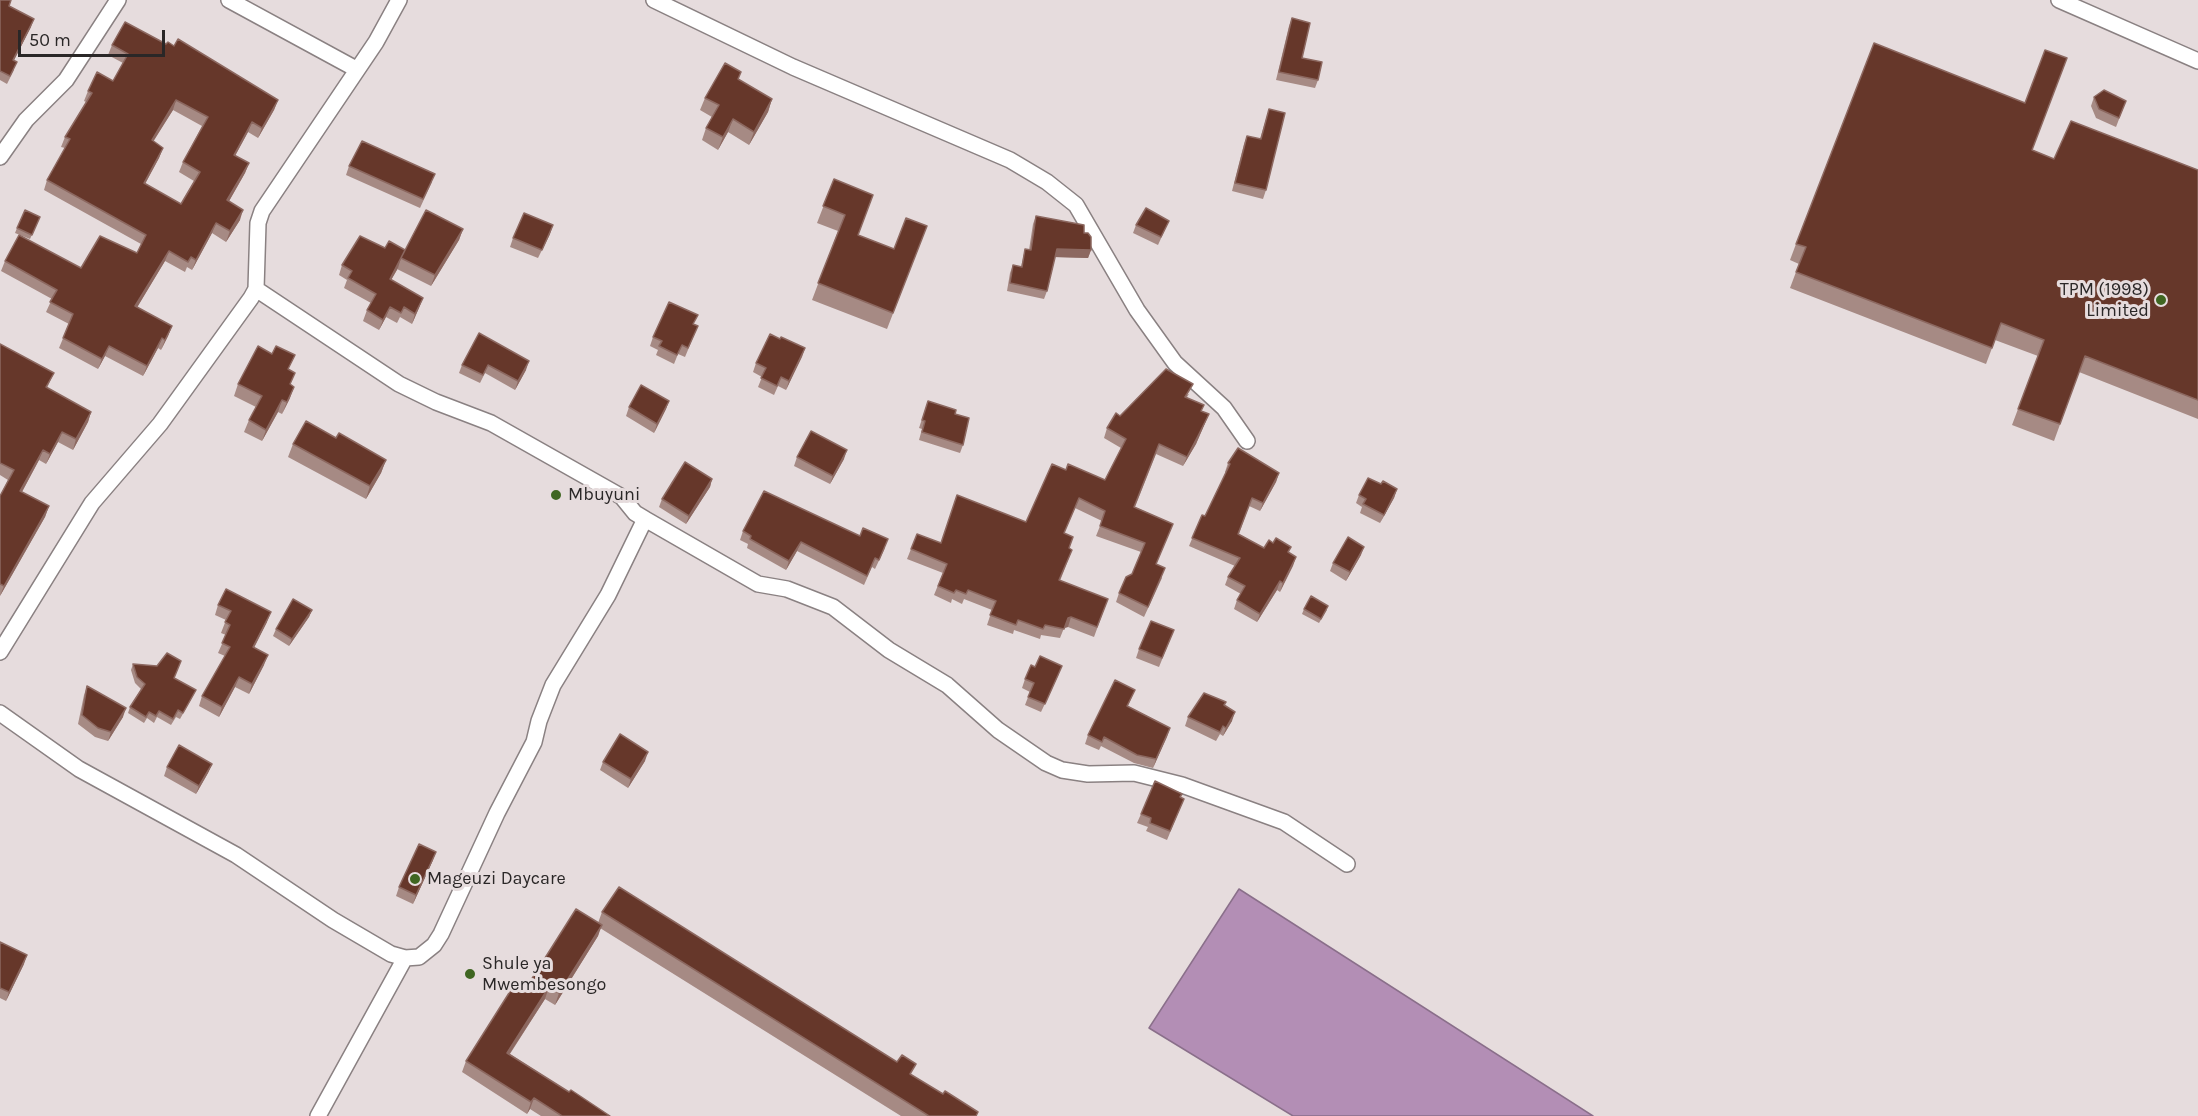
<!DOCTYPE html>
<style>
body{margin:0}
#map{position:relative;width:2198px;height:1116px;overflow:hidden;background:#e6dcdd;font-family:Karla,sans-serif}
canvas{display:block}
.scale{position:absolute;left:18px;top:30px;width:147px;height:27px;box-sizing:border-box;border:3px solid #2a2727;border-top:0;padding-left:8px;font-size:18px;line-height:21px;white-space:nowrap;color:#2a2727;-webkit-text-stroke:4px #e6dcdd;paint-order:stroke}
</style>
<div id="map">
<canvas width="2198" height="1116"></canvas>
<div class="scale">50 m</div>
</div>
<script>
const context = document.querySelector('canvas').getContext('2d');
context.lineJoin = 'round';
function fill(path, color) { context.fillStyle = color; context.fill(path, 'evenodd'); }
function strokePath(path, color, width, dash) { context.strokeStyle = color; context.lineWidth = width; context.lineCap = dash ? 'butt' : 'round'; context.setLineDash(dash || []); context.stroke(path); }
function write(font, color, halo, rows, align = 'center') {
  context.font = font + ' Karla,sans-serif'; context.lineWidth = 6; context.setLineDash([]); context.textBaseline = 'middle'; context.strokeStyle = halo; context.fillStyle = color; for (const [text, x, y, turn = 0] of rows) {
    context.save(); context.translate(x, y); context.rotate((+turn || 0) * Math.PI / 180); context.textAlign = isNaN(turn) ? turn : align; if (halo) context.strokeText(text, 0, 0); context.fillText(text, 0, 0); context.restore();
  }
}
const water = new Path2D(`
 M 1239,889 L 1593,1116 L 1293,1116 L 1149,1028 Z`);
const minor = new Path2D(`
 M 229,0 L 356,69
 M 654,0 L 793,67 L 1010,160 L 1047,182 L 1076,205 L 1137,310 L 1175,363 L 1224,408 L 1247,441
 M 2059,0 L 2198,61
 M 0,157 L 26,120 L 66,80 L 118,0
 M 645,519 L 758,584 L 787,589 L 833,607 L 889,650 L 947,685 L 998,730 L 1046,763 L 1062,770 L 1088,774 L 1134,773 L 1182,785 L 1284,822 L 1347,864
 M 0,652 L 92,503 L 160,424 L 251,298 L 256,289 L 258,223 L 262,211 L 376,42 L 399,0
 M 0,713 L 79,769 L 236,855 L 333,920 L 391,954 L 405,958 L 419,957 L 434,945 L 441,934 L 497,813 L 534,742 L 539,721 L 553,685 L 608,595 L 645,519 L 635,513 L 622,497 L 491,423 L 436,402 L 399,384 L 256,289
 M 318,1116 L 405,958`);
const wall = new Path2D(`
 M 0,0 L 9,6 L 31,27 L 14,60 L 14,70 L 7,84 L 0,80 Z
 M 1292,18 L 1302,58 L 1318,80 L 1315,88 L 1276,80 L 1289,26 Z
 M 166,44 L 278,100 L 274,110 L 258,138 L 248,132 L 235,156 L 249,163 L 245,173 L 229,201 L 240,220 L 226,242 L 212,233 L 192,270 L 187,267 L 185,272 L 165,261 L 137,307 L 172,326 L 168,336 L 161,350 L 158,348 L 143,376 L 105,356 L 98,369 L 59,348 L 69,324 L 46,312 L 52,299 L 1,271 L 5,261 L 81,268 L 137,253 L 141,244 L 44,190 L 47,180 L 65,148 L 61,147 L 65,137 L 86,102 L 84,101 L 88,91 L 113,81 L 123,63 L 108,55 L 112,45 ZM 173,110 L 202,126 L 183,162 L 179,172 L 194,181 L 181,204 L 145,184 L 159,158 L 163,148 L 153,141 Z
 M 739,80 L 772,99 L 768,112 L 749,145 L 728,132 L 718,150 L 702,140 L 706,128 L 712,117 L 700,110 L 705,98 Z
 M 2094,97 L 2126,101 L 2116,127 L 2096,118 L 2091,106 Z
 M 1269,109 L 1266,190 L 1263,199 L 1232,191 L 1244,144 L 1247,136 L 1260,139 Z
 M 2033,150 L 2054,159 L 2198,170 L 2198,419 L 2079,372 L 2054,441 L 2012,425 L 2038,356 L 1995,340 L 1986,364 L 1790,288 L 1799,264 L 1790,260 L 1796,244 Z
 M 349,166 L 432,182 L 420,208 L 346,175 Z
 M 834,179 L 858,235 L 894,249 L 927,226 L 887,329 L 812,300 L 838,231 L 817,223 Z
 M 1036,216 L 1084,233 L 1091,250 L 1088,258 L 1055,257 L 1047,291 L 1044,299 L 1007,291 L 1010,273 L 1013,265 L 1021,267 L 1025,249 L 1029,250 L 1033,224 Z
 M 40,217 L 30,239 L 15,233 L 17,228 Z
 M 1169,221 L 1158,245 L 1133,233 L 1136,225 Z
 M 463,229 L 459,240 L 431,286 L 397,269 L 398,268 L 391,280 L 423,298 L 412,324 L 400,317 L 397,323 L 386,317 L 379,330 L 363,321 L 367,310 L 371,303 L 344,288 L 347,280 L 339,275 L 342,265 L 385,248 L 405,250 Z
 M 550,234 L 538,258 L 510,247 L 513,238 Z
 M 694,324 L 698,326 L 685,357 L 678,354 L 674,364 L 656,355 L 658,350 L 650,346 L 653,337 Z
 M 479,333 L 526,370 L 515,390 L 485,373 L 480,383 L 459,373 L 462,365 Z
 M 780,339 L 805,348 L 786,390 L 778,386 L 774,395 L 758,387 L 762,377 L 753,372 L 756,363 Z
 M 0,344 L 54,373 L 47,388 L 91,412 L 88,422 L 73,450 L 58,442 L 46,464 L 39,460 L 22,492 L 49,506 L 45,517 L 0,596 L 0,496 L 8,480 L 0,475 Z
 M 289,370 L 291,385 L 290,398 L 282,414 L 278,412 L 262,441 L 244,432 L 249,420 L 256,407 L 234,396 L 238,384 Z
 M 1189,394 L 1187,397 L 1201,411 L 1209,414 L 1196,444 L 1183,466 L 1156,454 L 1135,507 L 1173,524 L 1156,564 L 1162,578 L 1144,617 L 1116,602 L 1119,593 L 1132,574 L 1141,552 L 1096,536 L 1102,521 L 1075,508 L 1064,533 L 1069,549 L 1072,550 L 1060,581 L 1108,599 L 1094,637 L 1068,627 L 1064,628 L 1060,638 L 1041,635 L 1040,639 L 1014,630 L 1013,634 L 987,625 L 992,610 L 964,599 L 962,604 L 952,599 L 951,603 L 934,595 L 943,573 L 907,559 L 911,549 L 941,543 L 1026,522 L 1066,470 L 1105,480 L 1121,448 L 1104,438 L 1107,428 L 1120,416 Z
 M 669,401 L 666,409 L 654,433 L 626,416 L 629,407 Z
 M 928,401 L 955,414 L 963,445 L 960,453 L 919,440 L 922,429 L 919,428 Z
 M 336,438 L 386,460 L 381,473 L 366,499 L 288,457 L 293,444 Z
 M 797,457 L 844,459 L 830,484 L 794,466 Z
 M 1228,463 L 1279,473 L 1276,482 L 1260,511 L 1249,506 L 1239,534 L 1264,548 L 1289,553 L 1296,557 L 1280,592 L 1277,590 L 1257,622 L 1234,609 L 1237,600 L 1241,594 L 1225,585 L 1228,577 L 1235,566 L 1189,546 L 1202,515 L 1205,516 L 1226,472 L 1225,472 Z
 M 712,479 L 710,487 L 686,524 L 659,507 L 662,499 Z
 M 1381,484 L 1397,489 L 1394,498 L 1380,523 L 1360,513 L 1362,507 L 1356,503 L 1359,495 Z
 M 743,531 L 885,548 L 875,569 L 872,567 L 864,585 L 797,551 L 786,570 L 747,548 L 748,544 L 740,540 Z
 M 1361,555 L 1346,581 L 1330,571 L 1333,563 Z
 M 218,605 L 267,622 L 254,648 L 264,665 L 249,694 L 235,687 L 219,717 L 199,706 L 202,696 L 225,656 L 218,653 L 226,635 L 221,633 L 226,620 L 215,615 Z
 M 1304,609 L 1327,610 L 1319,623 L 1302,614 Z
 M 312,610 L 309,617 L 289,646 L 273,636 L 276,629 Z
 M 1174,630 L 1159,667 L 1136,658 L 1139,649 Z
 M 133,664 L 175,678 L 196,690 L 193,696 L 180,719 L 176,717 L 171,725 L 157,717 L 154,723 L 147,718 L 144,723 L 128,713 L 130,707 L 141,689 L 135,683 L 131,670 Z
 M 1059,674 L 1041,712 L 1025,705 L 1030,692 L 1022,688 L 1025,679 Z
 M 87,686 L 123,717 L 108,741 L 95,737 L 78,724 L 84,695 Z
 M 1135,690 L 1128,706 L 1170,728 L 1153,768 L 1134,763 L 1101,746 L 1099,750 L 1085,744 L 1088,735 Z
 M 1188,717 L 1232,721 L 1223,736 L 1220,734 L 1216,741 L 1185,726 Z
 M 645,761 L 628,788 L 600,770 L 603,762 Z
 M 212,764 L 208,773 L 196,794 L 164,776 L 167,767 Z
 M 1180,797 L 1184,799 L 1167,840 L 1146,831 L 1148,827 L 1137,823 L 1141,814 Z
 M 433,860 L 413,904 L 396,896 L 399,887 Z
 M 602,912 L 912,1075 L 977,1116 L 901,1116 L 600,928 L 598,936 L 555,1005 L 545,999 L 510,1054 L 569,1092 L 610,1116 L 541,1116 L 530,1109 L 527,1114 L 462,1072 L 466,1061 L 526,988 L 598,923 Z
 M 0,942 L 24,964 L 6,1001 L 0,998 Z`);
const shadedWall = new Path2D(`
 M 34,19 L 31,27 L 10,68 L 13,60 Z
 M 772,99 L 768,112 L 749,145 L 754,132 Z
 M 176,100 L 173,110 L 148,150 L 152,140 Z
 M 278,100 L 274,110 L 258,138 L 262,128 Z
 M 733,119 L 728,132 L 718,150 L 723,137 Z
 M 252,122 L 248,132 L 230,165 L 234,155 Z
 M 163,148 L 159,158 L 140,193 L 144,183 Z
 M 249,163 L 245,173 L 224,210 L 227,200 Z
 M 243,210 L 240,220 L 226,242 L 230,231 Z
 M 216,223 L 212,233 L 192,270 L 196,260 Z
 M 553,225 L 550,234 L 538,258 L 542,250 Z
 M 463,229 L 459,240 L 431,286 L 435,275 Z
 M 1057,249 L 1091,250 L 1088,258 L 1054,257 Z
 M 169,251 L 165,261 L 132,316 L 135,306 Z
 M 401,258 L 398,268 L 386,289 L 390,279 Z
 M 423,298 L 419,308 L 412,324 L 415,314 Z
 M 390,307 L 386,317 L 379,330 L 383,320 Z
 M 172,326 L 168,336 L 161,350 L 165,340 Z
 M 162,338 L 158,348 L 143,376 L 147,366 Z
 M 109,346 L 105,356 L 98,369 L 102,359 Z
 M 805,348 L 802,357 L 786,390 L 789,381 Z
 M 529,361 L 526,370 L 515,390 L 518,381 Z
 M 294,387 L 290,398 L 282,414 L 287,402 Z
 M 282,400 L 278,412 L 262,441 L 266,430 Z
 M 669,401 L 666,409 L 654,433 L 657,424 Z
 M 91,412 L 88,422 L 73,450 L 76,439 Z
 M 1209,414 L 1196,444 L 1183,466 L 1187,457 Z
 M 62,432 L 58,442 L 46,464 L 50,454 Z
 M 43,450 L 39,460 L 17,501 L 20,491 Z
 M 847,450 L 844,459 L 830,484 L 833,476 Z
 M 386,460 L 381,473 L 366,499 L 370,486 Z
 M 1279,473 L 1276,482 L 1260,511 L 1263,503 Z
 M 712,479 L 710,487 L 686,524 L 689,516 Z
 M 1397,489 L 1394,498 L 1380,523 Z
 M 49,506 L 45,517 L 0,596 L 4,586 Z
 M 801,542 L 797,551 L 786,570 L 789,561 Z
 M 1364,547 L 1361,555 L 1346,581 L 1350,572 Z
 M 1296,557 L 1293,566 L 1280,592 L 1283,583 Z
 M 1280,581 L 1277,590 L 1257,622 L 1260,614 Z
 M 312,610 L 309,617 L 289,646 L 292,639 Z
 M 271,612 L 267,622 L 249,657 L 253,647 Z
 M 1071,617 L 1068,627 L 1064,628 L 1068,618 Z
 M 268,655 L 264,665 L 249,694 L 252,684 Z
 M 239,677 L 235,687 L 219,717 L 222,707 Z
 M 126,708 L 123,717 L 108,741 L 111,732 Z
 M 1235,712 L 1232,721 L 1223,736 L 1226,728 Z
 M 1170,728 L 1167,737 L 1153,768 L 1156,759 Z
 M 648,752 L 645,761 L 628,788 L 631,779 Z
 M 212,764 L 208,773 L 196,794 L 199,786 Z
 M 436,852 L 433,860 L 413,904 L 416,895 Z
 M 602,925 L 598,936 L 555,1005 L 559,993 Z
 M 27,955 L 24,964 L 6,1001 L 9,992 Z
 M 549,987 L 545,999 L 503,1064 L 507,1053 Z
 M 534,1098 L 530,1109 L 527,1114 L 531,1102 Z`);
const building = new Path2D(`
 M 0,0 L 11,0 L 9,6 L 34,19 L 13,60 L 17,62 L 10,76 L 0,71 Z
 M 1292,18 L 1310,23 L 1302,58 L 1322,62 L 1318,80 L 1279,72 Z
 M 125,22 L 166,44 L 168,42 L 174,46 L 178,39 L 278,100 L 262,128 L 252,122 L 234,155 L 249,163 L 227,200 L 243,210 L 230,231 L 216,223 L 196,260 L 191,257 L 188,262 L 169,251 L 135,306 L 172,326 L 165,340 L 162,338 L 147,366 L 109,346 L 102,359 L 63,338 L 73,314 L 50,302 L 57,290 L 5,261 L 19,235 L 81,268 L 100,236 L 137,253 L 146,235 L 47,180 L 70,139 L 65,137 L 92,93 L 88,91 L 97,72 L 113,81 L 128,54 L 112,45 ZM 176,100 L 208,117 L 183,162 L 200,172 L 181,204 L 144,183 L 163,148 L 152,140 Z
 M 1874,43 L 2025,103 L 2045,50 L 2067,58 L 2032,150 L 2054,159 L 2071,121 L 2198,170 L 2198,400 L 2085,356 L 2060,424 L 2018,409 L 2044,340 L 2001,323 L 1992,348 L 1796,272 L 1806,247 L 1796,244 Z
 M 725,63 L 741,72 L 738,79 L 772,99 L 754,132 L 733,119 L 723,137 L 706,128 L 719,105 L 705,98 Z
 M 2104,90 L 2126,101 L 2119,118 L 2099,109 L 2094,97 Z
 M 1269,109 L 1285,113 L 1266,190 L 1235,183 L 1247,136 L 1261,139 Z
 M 362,141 L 435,174 L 423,199 L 349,166 Z
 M 834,179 L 873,195 L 858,235 L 894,249 L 906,218 L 927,226 L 893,313 L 818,283 L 845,215 L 823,206 Z
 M 1146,208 L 1169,221 L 1161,237 L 1136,225 Z
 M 25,210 L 40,217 L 32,235 L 17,228 Z
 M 426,210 L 463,229 L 435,275 L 401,258 Z
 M 524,213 L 553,225 L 542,250 L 513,238 Z
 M 1036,216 L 1084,225 L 1084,233 L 1088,233 L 1091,237 L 1091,250 L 1057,249 L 1047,291 L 1010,283 L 1013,265 L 1022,267 L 1025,249 L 1031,250 Z
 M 360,236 L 385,248 L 389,241 L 405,250 L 390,279 L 423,298 L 415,314 L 404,307 L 401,313 L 390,307 L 383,320 L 367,310 L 376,294 L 348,278 L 352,271 L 342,265 Z
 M 669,302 L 698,315 L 693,324 L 698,326 L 688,348 L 682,345 L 677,355 L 659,346 L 662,341 L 653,337 Z
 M 479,333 L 529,361 L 518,381 L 488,365 L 483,375 L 462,365 Z
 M 770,334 L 780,339 L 781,337 L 805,348 L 789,381 L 781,377 L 777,386 L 761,378 L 766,368 L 756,363 Z
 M 0,344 L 54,373 L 46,387 L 91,412 L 76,439 L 62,432 L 50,454 L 43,450 L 20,491 L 49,506 L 4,586 L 0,584 L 0,496 L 14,470 L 0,463 Z
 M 258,346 L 272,354 L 276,346 L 295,355 L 288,369 L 295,373 L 290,384 L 294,387 L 287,402 L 282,400 L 266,430 L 249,420 L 262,396 L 238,384 Z
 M 1166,369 L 1193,384 L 1185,397 L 1204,405 L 1201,411 L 1209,414 L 1199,434 L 1187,457 L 1159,444 L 1134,507 L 1173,524 L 1156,564 L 1165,568 L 1148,607 L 1119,593 L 1126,577 L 1132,574 L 1145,543 L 1100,526 L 1105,511 L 1079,498 L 1064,533 L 1073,537 L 1069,548 L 1072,550 L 1059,580 L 1108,599 L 1097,627 L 1071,617 L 1068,618 L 1064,629 L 1045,625 L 1043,629 L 1018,620 L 1016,625 L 990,615 L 996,601 L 968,590 L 966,594 L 956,590 L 954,593 L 938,586 L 947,564 L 911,549 L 917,534 L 941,543 L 957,495 L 1026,522 L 1052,464 L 1066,470 L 1068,464 L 1105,480 L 1126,439 L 1107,428 L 1116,413 L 1120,416 Z
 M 641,385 L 669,401 L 657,424 L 629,407 Z
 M 928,401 L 956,410 L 955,414 L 969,418 L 963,445 L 922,432 L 925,421 L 922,420 Z
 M 306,421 L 336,438 L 339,433 L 386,460 L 370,486 L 293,444 Z
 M 811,431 L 847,450 L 833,476 L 797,457 Z
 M 1238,448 L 1279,473 L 1263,503 L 1252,498 L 1238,534 L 1264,548 L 1269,540 L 1273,543 L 1276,538 L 1291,547 L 1288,552 L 1296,557 L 1283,583 L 1280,581 L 1260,614 L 1237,600 L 1245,586 L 1228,577 L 1240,558 L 1192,538 L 1202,515 L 1205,516 L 1230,464 L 1228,463 Z
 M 685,462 L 712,479 L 689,516 L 662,499 Z
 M 1368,478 L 1381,484 L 1383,481 L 1397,489 L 1384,515 L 1363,504 L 1366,499 L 1359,495 Z
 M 764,491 L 860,536 L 863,528 L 888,539 L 879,560 L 875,558 L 867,576 L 801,542 L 789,561 L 750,539 L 751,536 L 743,531 Z
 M 1348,537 L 1364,547 L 1350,572 L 1333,563 Z
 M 226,589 L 271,612 L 253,647 L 268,655 L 252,684 L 239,677 L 222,707 L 202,696 L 230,647 L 222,643 L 230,625 L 225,622 L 231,611 L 218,605 Z
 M 1311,596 L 1328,606 L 1321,619 L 1304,609 Z
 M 293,599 L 312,610 L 292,639 L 276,629 Z
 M 1151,621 L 1174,630 L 1162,658 L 1139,649 Z
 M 167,653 L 181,661 L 174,678 L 196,690 L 183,713 L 178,710 L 173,719 L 159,711 L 156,716 L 149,712 L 146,717 L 130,707 L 145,684 L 137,677 L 133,664 L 157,666 Z
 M 1040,656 L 1062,666 L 1045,704 L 1028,697 L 1034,683 L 1025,679 L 1031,665 L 1035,667 Z
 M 1115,680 L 1135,690 L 1127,706 L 1170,728 L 1156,759 L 1137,755 L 1104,737 L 1102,742 L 1088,735 Z
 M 87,686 L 126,708 L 111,732 L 98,728 L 82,715 Z
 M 1204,693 L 1226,702 L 1224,705 L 1235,712 L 1226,728 L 1223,726 L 1220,732 L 1188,717 Z
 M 620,734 L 648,752 L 631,779 L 603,762 Z
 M 179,745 L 212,764 L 199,786 L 167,767 Z
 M 1155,781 L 1182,794 L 1180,797 L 1184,799 L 1170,831 L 1150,823 L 1151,818 L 1141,814 Z
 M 419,844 L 436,852 L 416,895 L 399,887 Z
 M 619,887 L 897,1062 L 902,1055 L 916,1064 L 910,1074 L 943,1094 L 945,1091 L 978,1112 L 976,1116 L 929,1116 L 602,912 Z
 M 576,909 L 602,925 L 559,993 L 549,987 L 507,1053 L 569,1092 L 571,1090 L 610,1116 L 562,1116 L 534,1098 L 531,1102 L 466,1061 L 516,982 L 526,988 Z
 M 0,942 L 27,955 L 9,992 L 0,988 Z`);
const markers = [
 [2161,300,6,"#3f6621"],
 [556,495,6,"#3f6621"],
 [415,879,6,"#3f6621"],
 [470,974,6,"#3f6621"]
];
const poiNames = [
 ["TPM (1998)",2149,290,"right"],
 ["Limited",2149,311,"right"],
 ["Mbuyuni",568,495],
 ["Mageuzi Daycare",427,879],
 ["Shule ya",482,964],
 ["Mwembesongo",482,985]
];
fill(water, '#b38eb5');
strokePath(water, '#8a6f8a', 1.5);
strokePath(minor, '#8a8182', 18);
strokePath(minor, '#fff', 15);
fill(wall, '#a68a84');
fill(shadedWall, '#8c6860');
fill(building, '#66372a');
strokePath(building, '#8c6860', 1.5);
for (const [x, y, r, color] of markers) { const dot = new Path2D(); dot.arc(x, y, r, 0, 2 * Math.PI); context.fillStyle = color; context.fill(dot); strokePath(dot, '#e6dcdd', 2); }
write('18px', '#2a2727', '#e6dcdd', poiNames, 'left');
</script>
